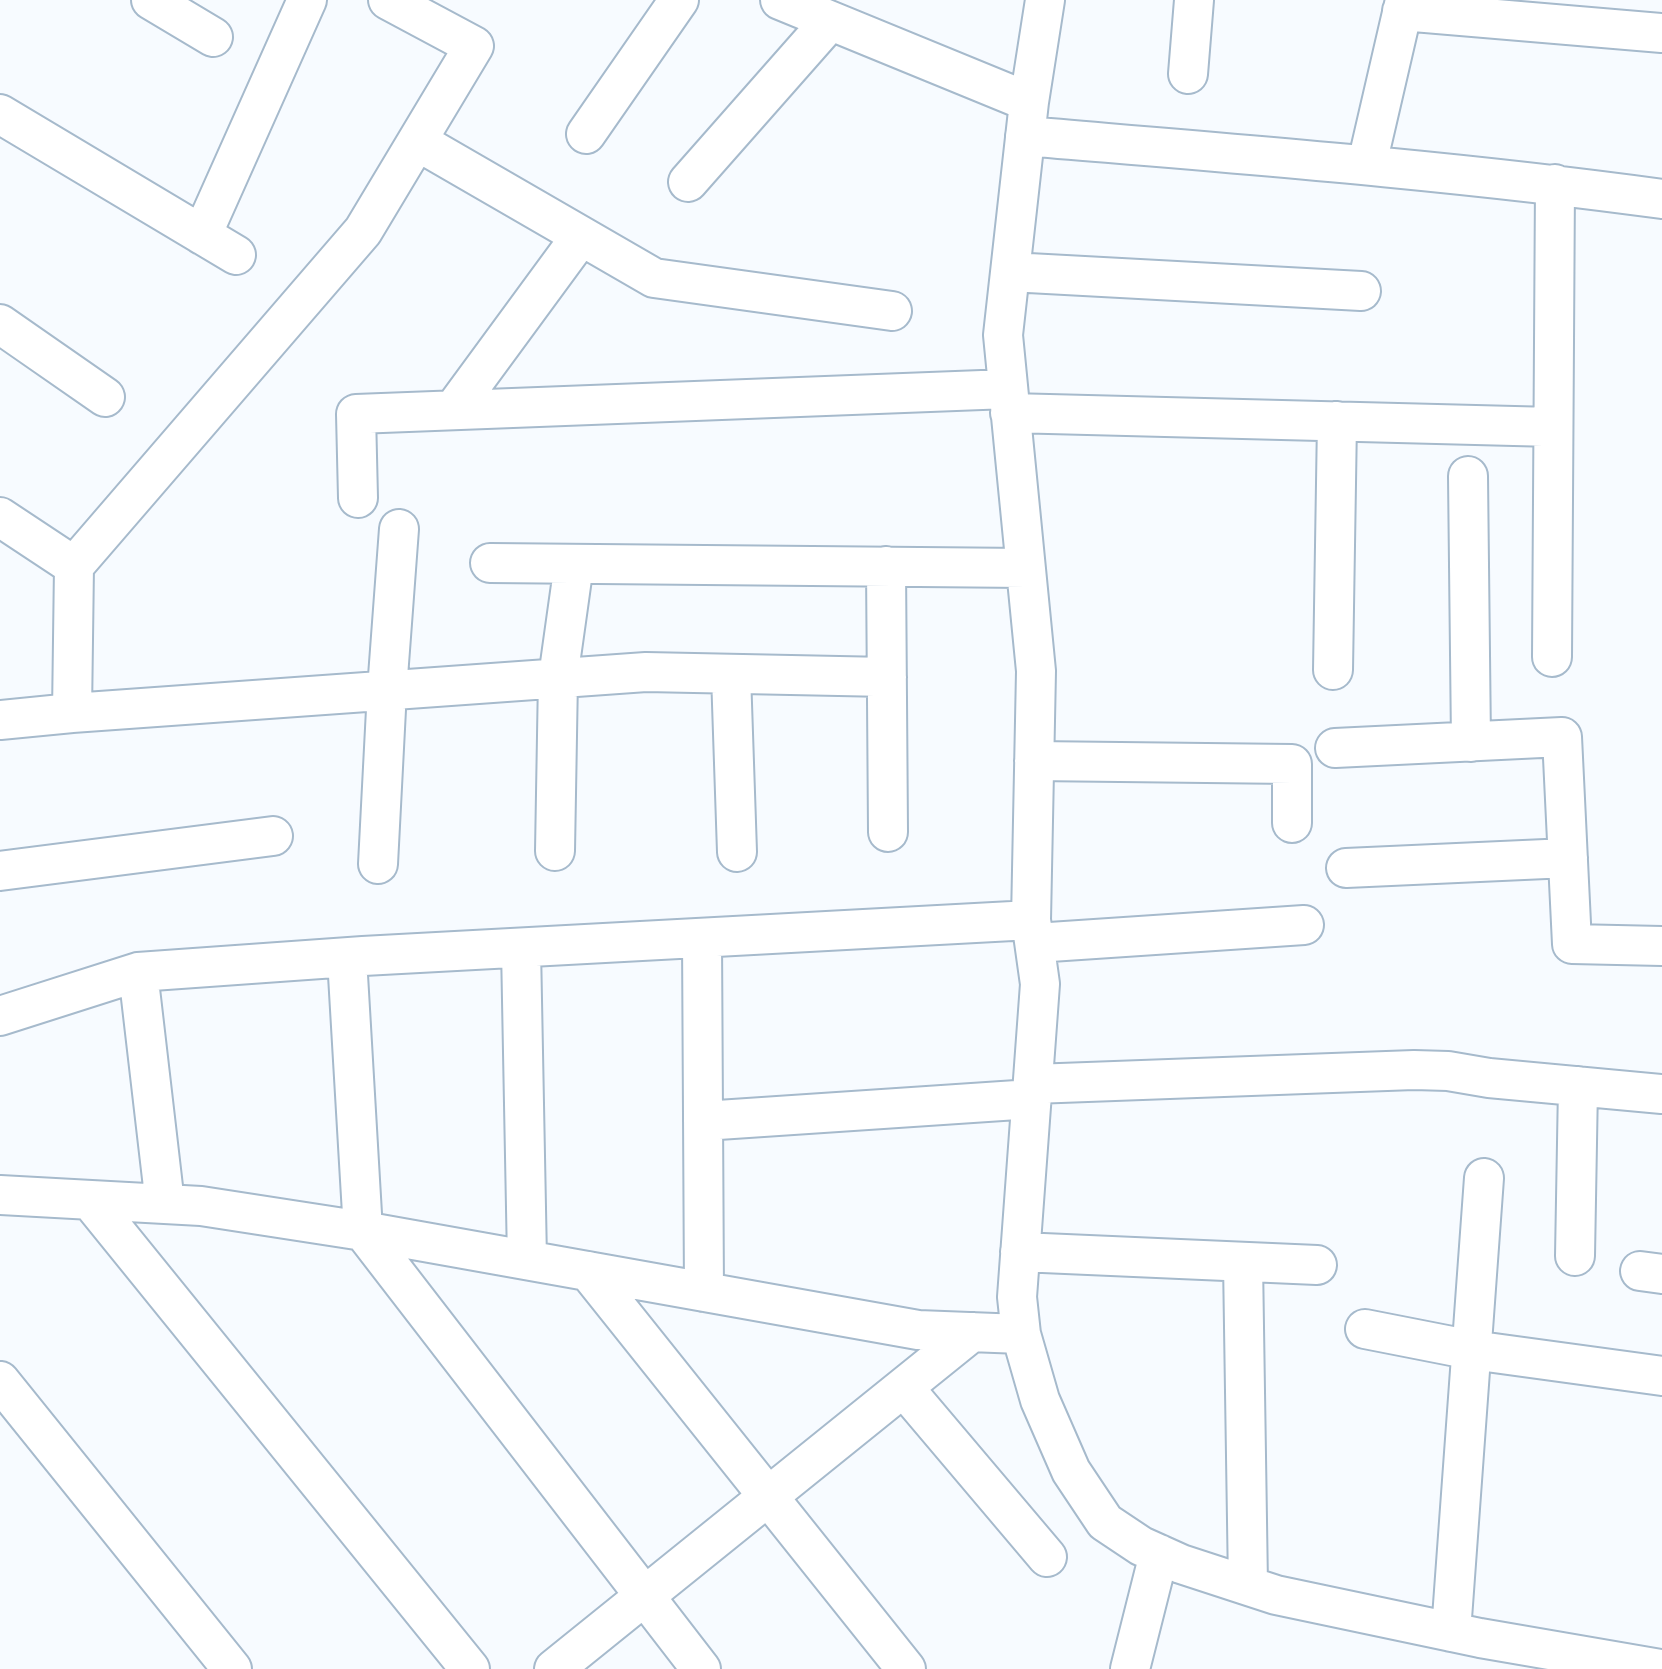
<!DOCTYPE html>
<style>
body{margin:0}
canvas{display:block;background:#f7fbff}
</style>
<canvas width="1662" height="1669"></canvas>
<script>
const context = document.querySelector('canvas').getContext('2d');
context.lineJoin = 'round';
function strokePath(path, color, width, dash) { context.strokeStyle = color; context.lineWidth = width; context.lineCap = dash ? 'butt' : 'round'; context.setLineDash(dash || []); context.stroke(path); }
const minor = new Path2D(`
 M 151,0 L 213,37
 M 780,0 L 1029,102 L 1003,335 L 1036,671 L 1031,920 L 1040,984 L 1017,1297 L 1021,1334 L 1040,1400 L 1071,1471 L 1105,1522 L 1141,1546 L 1181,1564 L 1276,1595 L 1480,1638 L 1660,1669
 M 1402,11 L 1662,33
 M 1188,74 L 1194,0
 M 1029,102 L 1045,0
 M 0,114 L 236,255
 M 586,134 L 679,0
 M 1025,136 C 1238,154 1450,170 1662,199
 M 417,141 L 654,278 L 892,311
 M 1367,164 L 1405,0
 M 688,182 L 830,21
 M 202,235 L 307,0
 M 1010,272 L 1361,291
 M 0,324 L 105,397
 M 454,409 L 581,236
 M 1010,413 L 1553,427
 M 1468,476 L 1471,742
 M 358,498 L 356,414 L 1008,389
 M 0,517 L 74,566 L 72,713 L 0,720
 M 490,563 L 1026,568
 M 74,566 L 363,231 L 474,46 L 388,0
 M 886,566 L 888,832
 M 1552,657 L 1555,184
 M 1333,670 L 1337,421
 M 731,674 L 737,852
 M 72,713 L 646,672 L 887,677
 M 1335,748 L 1562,737 L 1572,944 L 1662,946
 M 1034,761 L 1292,764 L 1292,823
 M 555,851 L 558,678 L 574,564
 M 378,864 L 387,690 L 399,529
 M 1346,868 L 1568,858
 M 0,871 L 273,836
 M 702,938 L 704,1292
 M 1035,943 L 1304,925
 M 521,948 L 527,1260
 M 347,958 L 363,1231 L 701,1669
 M 138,972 L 165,1204
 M 0,1016 L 138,972 L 363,956 L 1031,920
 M 1033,1084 L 1414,1070 L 1448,1071 L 1489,1078 L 1662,1094
 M 703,1121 L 1032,1099
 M 0,1195 L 201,1206 L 363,1231 L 918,1330 L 1021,1334
 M 90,1200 L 470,1669
 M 1020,1252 L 1317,1265
 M 1575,1256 L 1578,1086
 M 1243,1262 L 1248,1585
 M 588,1271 L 906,1669
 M 1640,1271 L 1662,1274
 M 1365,1329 L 1472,1350 L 1662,1376
 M 0,1381 L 232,1669
 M 904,1388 L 1047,1557
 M 1451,1632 L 1484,1178
 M 554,1669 L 972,1332
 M 1130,1669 L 1159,1554`);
strokePath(minor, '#a6bacc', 42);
strokePath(minor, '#fff', 38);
</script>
